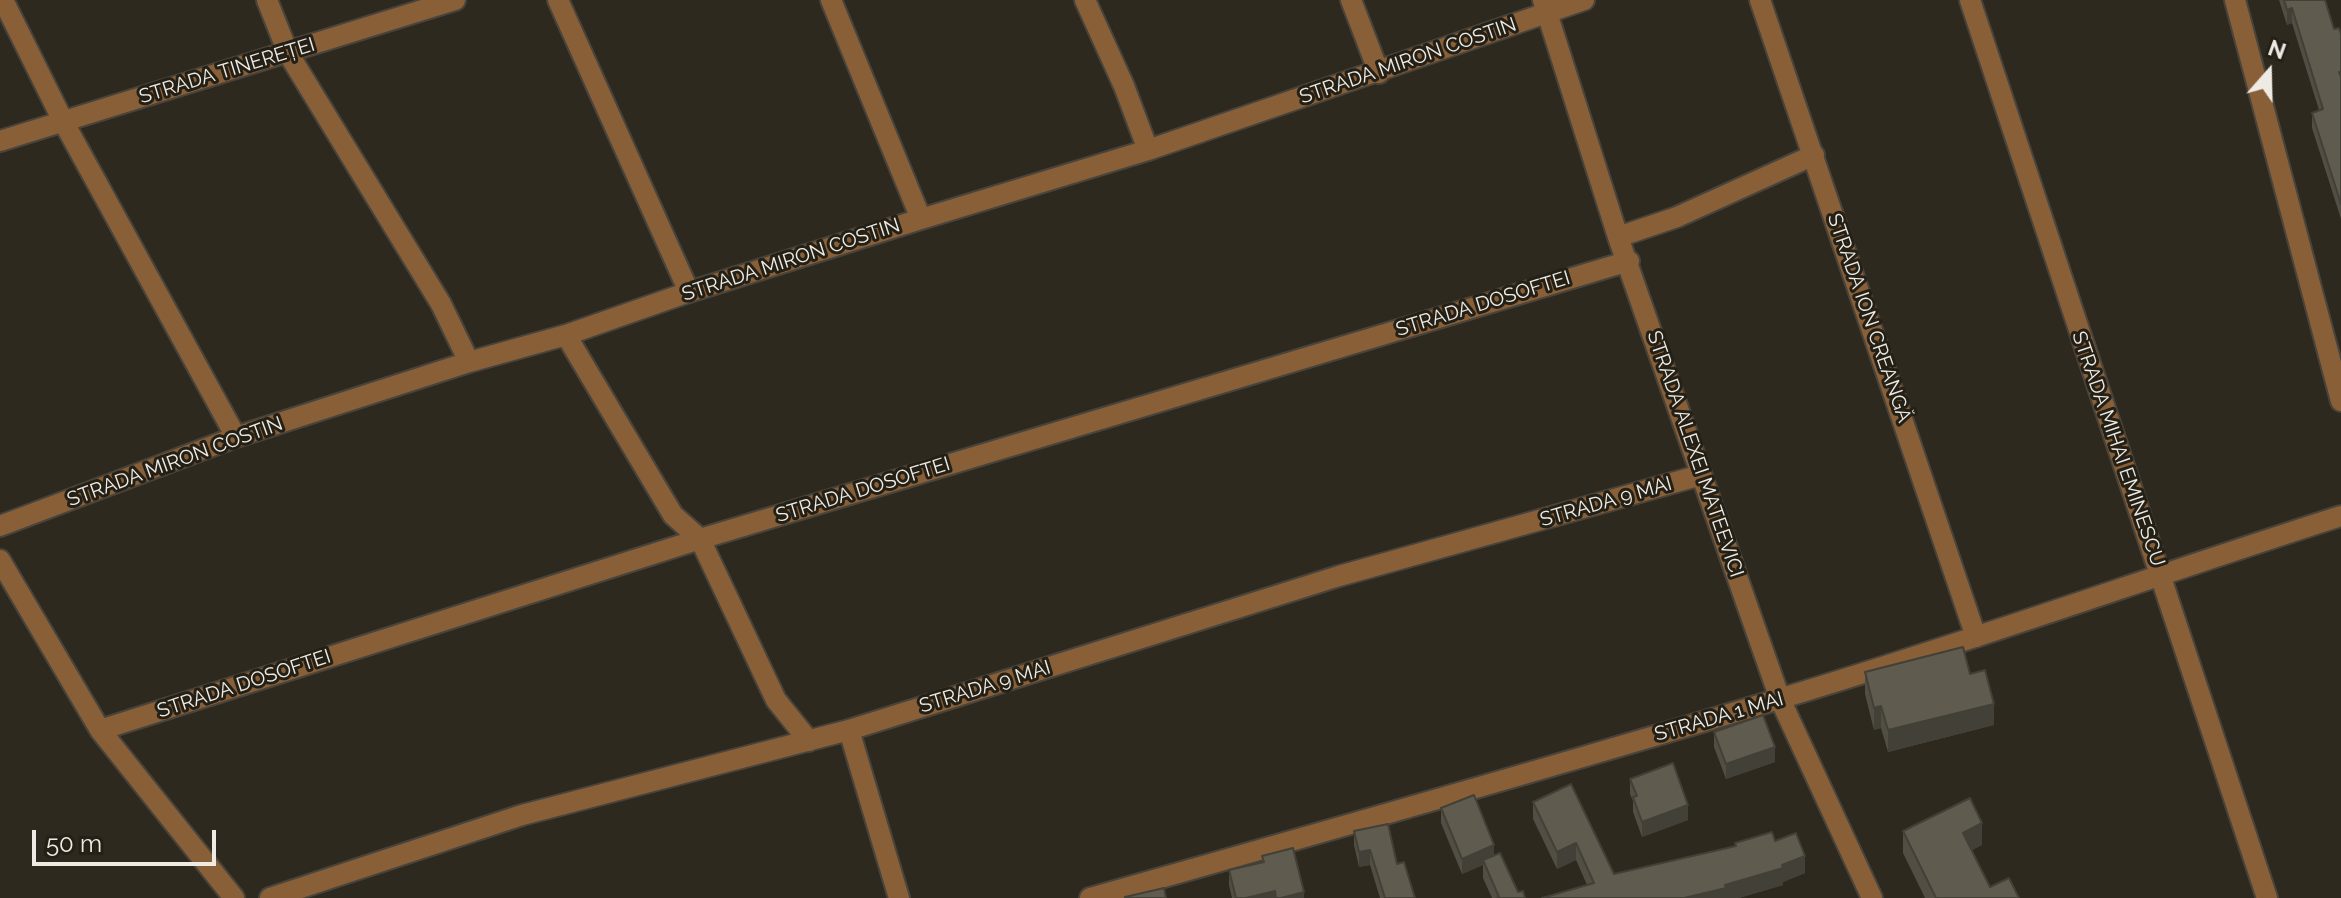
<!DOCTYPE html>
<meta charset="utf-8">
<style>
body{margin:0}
#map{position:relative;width:2341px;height:898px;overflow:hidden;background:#2d291f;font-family:Raleway,sans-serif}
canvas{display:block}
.north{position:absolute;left:2229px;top:32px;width:80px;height:80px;-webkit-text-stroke:6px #242016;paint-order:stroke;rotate:20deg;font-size:22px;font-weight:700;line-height:32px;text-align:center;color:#eeebe5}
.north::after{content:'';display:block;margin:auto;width:28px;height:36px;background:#eeebe5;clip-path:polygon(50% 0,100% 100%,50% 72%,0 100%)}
.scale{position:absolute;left:32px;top:830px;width:184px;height:36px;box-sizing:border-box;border:4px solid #eeebe5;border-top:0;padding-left:10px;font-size:24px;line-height:28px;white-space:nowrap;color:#eeebe5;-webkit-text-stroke:6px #242016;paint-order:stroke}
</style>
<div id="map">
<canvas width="2341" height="898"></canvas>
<div class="north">N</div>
<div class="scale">50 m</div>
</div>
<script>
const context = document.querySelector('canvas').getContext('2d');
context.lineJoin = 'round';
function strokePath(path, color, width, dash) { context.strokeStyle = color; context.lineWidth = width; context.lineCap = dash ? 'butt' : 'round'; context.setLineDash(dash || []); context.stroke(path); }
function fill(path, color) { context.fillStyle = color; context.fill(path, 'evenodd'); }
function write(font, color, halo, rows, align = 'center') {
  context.font = font + ' Raleway,sans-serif'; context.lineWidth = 6; context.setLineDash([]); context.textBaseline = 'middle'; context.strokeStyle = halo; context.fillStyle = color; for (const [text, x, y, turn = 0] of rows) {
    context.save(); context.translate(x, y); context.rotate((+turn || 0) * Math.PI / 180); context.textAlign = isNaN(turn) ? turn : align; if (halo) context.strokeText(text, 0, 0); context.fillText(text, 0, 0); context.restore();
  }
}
const minor = new Path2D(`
 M 3,0 L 63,121 L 236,437
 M 267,0 L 288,53 L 441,304 L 469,362
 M 558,0 L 689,292
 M 831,0 L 921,219
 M 1085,0 L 1124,86 L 1148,150
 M 1351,0 L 1379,73
 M 1543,0 L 1618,237 L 1780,699 L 1872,898
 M 1760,0 L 1976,637
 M 1970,0 L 2267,898
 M 2235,0 L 2341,401
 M 0,141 L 455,0
 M 1618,237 L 1677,217 L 1814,155
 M 566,335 L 673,515 L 700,539 L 776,700 L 809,741
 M 0,526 L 236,437 L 469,362 L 566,335 L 689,292 L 921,219 L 1148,150 L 1584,0
 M 0,560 L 100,730 L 234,898
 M 100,730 L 700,539 L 1629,261
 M 849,730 L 899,898
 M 270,898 L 522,815 L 849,730 L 1339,576 L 1701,475
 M 1090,898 C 1320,833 1550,768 1779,699 C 1967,643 2153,576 2341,516`);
const wall = new Path2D(`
 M 2279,0 L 2325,0 L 2334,29 L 2341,34 L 2341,219 L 2312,128 L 2312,113 L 2319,110 L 2292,23 L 2287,25 Z
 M 1865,672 L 1970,674 L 1994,725 L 1888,752 L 1881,728 L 1874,730 L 1865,694 Z
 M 1714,732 L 1775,762 L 1726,779 L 1714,747 Z
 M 1630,779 L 1688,820 L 1642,837 L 1633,812 L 1633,801 L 1630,794 Z
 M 1533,802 L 1614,874 L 1735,846 L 1735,843 L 1775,841 L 1805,873 L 1783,882 L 1783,885 L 1739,898 L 1542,898 L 1587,885 L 1576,860 L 1557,869 L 1533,819 Z
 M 1441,808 L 1494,855 L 1518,892 L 1525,898 L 1492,898 L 1483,878 L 1483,865 L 1462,874 L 1441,823 Z
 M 1354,831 L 1397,864 L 1415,898 L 1380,898 L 1370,865 L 1359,867 L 1354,845 Z
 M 1903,831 L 1982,845 L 1972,850 L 1990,887 L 2019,898 L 1925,898 L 1903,853 Z
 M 1262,856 L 1304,898 L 1232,898 L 1229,885 L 1229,870 L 1262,862 Z`);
const shadedWall = new Path2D(`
 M 2292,8 L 2292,23 L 2287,25 L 2287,10 Z
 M 1994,704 L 1994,725 L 1888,752 L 1888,730 Z
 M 1881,706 L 1881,728 L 1874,730 L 1874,708 Z
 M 1775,747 L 1775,762 L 1726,779 L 1726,764 Z
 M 1688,805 L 1688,820 L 1642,837 L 1642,822 Z
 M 1982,823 L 1982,845 L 1963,854 L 1963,833 Z
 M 1576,843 L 1576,860 L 1557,869 L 1557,852 Z
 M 1494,845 L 1494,860 L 1483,860 L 1483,865 L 1462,874 L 1462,859 Z
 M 1370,850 L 1370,865 L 1359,867 L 1359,852 Z
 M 1805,856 L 1805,873 L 1783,882 L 1783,885 L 1739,898 L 1684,898 L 1782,865 Z
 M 1275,891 L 1275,898 L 1246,898 Z
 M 1304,892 L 1304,898 L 1281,898 Z`);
const building = new Path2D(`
 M 2284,0 L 2325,0 L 2334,29 L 2339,28 L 2341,34 L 2341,72 L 2339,72 L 2341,77 L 2341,204 L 2312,113 L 2323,109 L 2292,8 L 2287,10 Z
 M 1963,647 L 1970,674 L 1985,670 L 1994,704 L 1888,730 L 1881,706 L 1874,708 L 1865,672 Z
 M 1763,715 L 1775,747 L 1726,764 L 1714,732 Z
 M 1673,763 L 1688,805 L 1642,822 L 1633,797 L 1637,796 L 1630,779 Z
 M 1571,784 L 1614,874 L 1736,846 L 1735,843 L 1772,832 L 1775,841 L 1796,833 L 1805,856 L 1782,865 L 1783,868 L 1725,885 L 1726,888 L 1684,898 L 1542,898 L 1594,883 L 1576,843 L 1557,852 L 1533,802 Z
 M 1474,795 L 1494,845 L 1462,859 L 1441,808 Z
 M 1970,798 L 1982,823 L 1963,833 L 1990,887 L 2009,878 L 2019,898 L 1936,898 L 1903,831 Z
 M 1388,824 L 1397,864 L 1404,862 L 1415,898 L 1385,898 L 1370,850 L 1359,852 L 1354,831 Z
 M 1293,848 L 1304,892 L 1281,898 L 1276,898 L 1275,891 L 1246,898 L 1236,898 L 1229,870 L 1264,862 L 1262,856 Z
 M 1500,853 L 1518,892 L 1523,891 L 1525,898 L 1497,898 L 1499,897 L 1483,860 Z
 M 1164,888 L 1166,898 L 1125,898 L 1125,897 Z`);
const streetNames = [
 ["STRADA MIRON COSTIN",1408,61,-19],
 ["STRADA TINEREȚEI",227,71,-17],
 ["STRADA MIRON COSTIN",791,260,-18],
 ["STRADA DOSOFTEI",1483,304,-17],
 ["STRADA ION CREANGĂ",1869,318,71],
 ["STRADA MIHAI EMINESCU",2118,449,71],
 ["STRADA ALEXEI MATEEVICI",1695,454,71],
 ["STRADA MIRON COSTIN",175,462,-20],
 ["STRADA DOSOFTEI",863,490,-17],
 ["STRADA 9 MAI",1606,502,-16],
 ["STRADA DOSOFTEI",244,684,-18],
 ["STRADA 9 MAI",985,687,-17],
 ["STRADA 1 MAI",1719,717,-16]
];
strokePath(minor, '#48443b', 24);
strokePath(minor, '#895f38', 20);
fill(wall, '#524e44');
fill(shadedWall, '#424037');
fill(building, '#5f5b4f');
strokePath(building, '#424037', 2);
write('20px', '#eeebe5', '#242016', streetNames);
</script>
